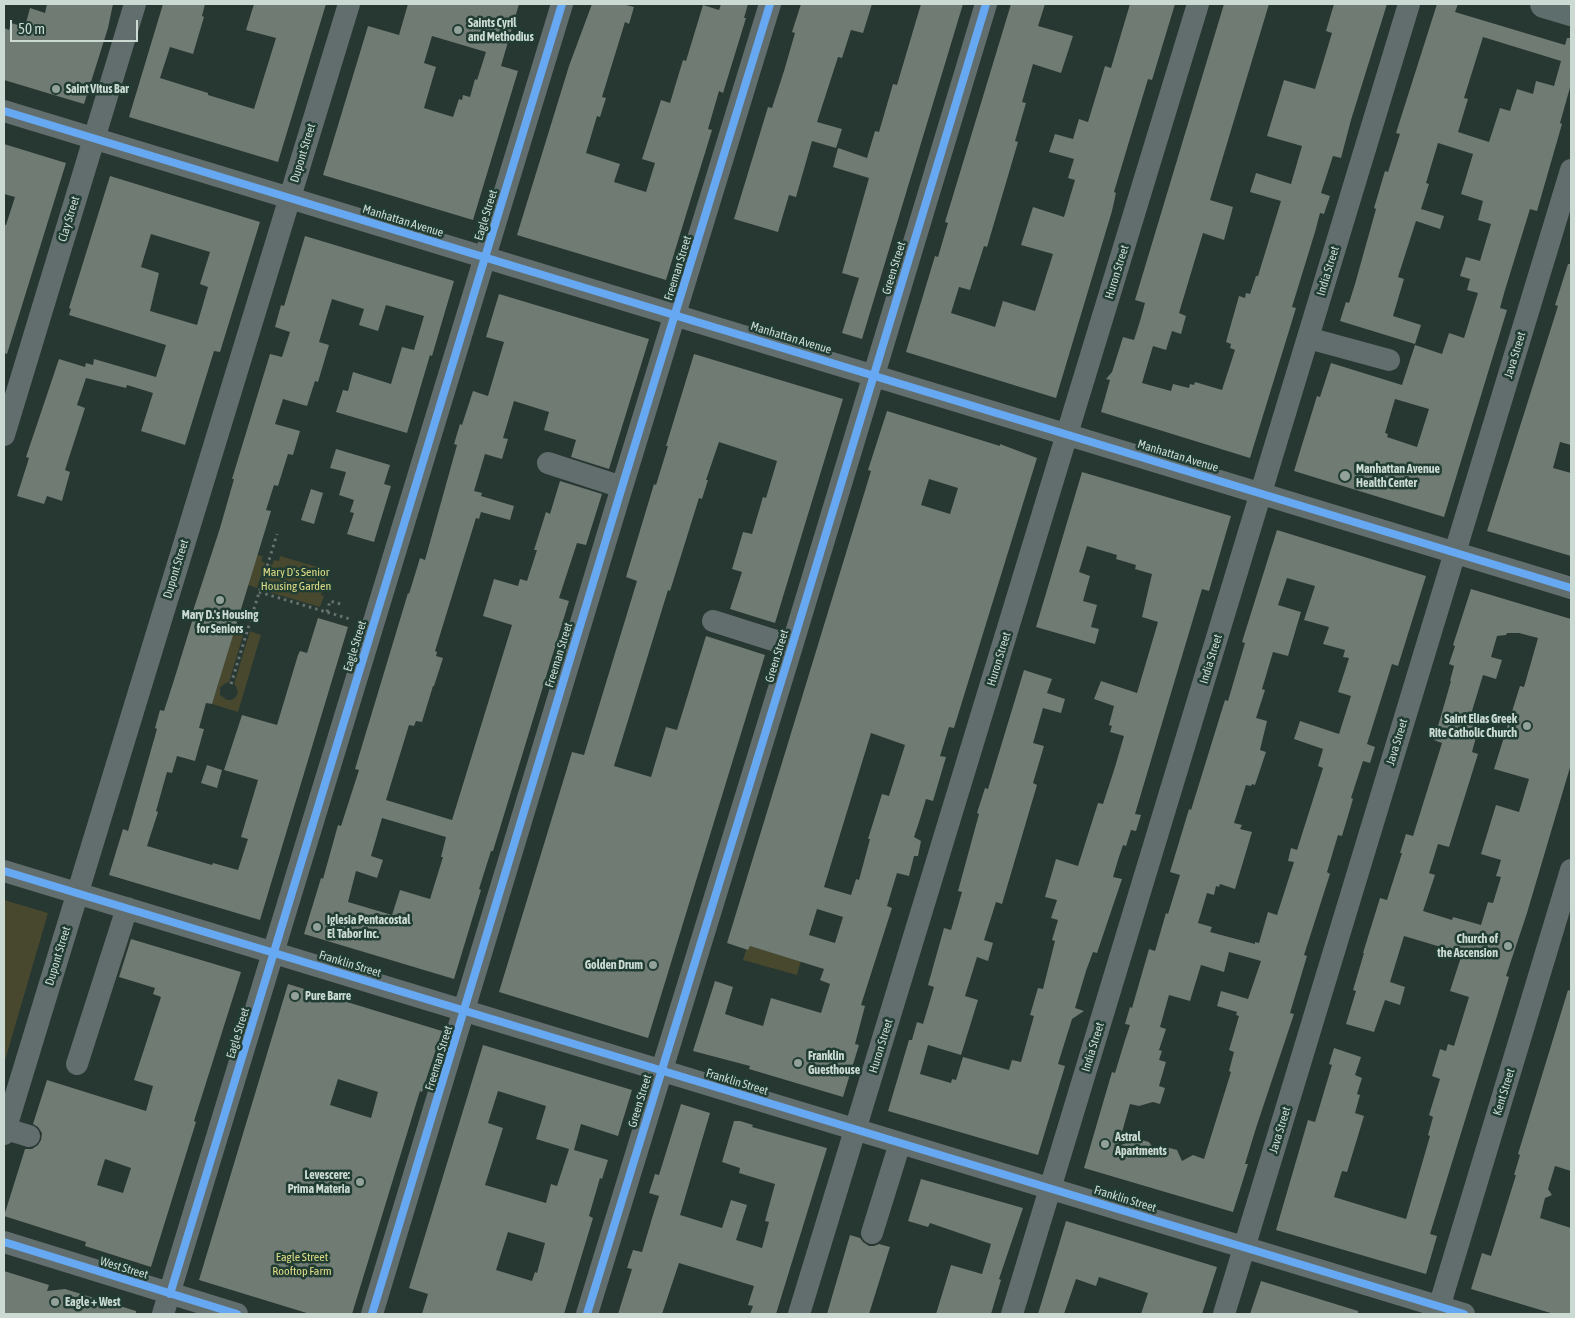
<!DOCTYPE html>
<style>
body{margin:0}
#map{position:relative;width:1575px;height:1318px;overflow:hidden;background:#273731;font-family:"Asap Condensed",sans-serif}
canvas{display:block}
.frame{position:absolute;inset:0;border:5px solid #cbdbd4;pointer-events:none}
.scale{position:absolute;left:10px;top:20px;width:128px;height:22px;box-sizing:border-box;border:2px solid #cbdbd4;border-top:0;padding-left:6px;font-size:15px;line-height:18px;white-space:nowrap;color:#cbdbd4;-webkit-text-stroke:4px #213d33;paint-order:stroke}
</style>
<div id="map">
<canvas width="1575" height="1318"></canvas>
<div class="frame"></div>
<div class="scale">50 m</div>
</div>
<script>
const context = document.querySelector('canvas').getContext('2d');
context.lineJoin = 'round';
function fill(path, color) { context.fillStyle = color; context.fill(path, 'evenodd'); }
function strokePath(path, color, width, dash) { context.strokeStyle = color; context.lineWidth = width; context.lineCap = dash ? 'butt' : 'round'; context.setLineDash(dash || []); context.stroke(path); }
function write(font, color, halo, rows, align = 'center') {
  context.font = font + ' "Asap Condensed",sans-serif'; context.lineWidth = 5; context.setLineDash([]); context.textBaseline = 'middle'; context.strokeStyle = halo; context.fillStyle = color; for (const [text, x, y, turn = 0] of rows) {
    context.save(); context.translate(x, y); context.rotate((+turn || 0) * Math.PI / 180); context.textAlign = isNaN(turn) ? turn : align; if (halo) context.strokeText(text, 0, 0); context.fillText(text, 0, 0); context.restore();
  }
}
const green = new Path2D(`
 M 257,555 L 263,556 L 261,561 L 265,563 L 257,588 L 248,585 Z
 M 280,556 L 328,570 L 321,595 L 324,596 L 320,607 L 262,590 L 270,564 L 272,565 L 274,560 L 279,561 Z
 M 235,627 L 245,629 L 229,682 L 224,684 L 220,688 L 220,695 L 227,700 C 237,701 241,691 234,684 L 250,631 L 261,635 L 238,712 L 212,704 Z
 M 4,900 L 48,913 L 4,1064 Z
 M 750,946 L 801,961 L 797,975 L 743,960 L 746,950 L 748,950 Z`);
const building = new Path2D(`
 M 47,4 L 113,4 L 108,28 L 84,104 L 4,80 L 4,28 L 9,30 L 11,23 L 25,27 L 30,8 L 45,13 Z
 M 163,4 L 205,4 L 202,16 L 204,17 L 193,54 L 170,47 L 160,78 L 208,93 L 208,95 L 254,109 L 276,38 L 246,30 L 254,4 L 326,4 L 278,162 L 129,117 Z
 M 408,4 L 519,4 L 501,66 L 518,71 L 473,220 L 323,175 L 368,26 L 399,35 ZM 432,36 L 486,52 L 477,80 L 475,79 L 470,97 L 463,95 L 462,100 L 459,99 L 453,117 L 424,108 L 436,67 L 424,63 Z
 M 592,4 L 622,4 L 634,7 L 629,24 L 625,22 L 602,97 L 606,98 L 600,117 L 597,116 L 586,153 L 620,164 L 614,182 L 646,192 L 655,163 L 642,159 L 661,100 L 670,103 L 683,60 L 686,61 L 703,5 L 719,10 L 721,4 L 748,4 L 744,18 L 746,18 L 723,93 L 719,91 L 708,129 L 712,130 L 666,280 L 517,235 L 569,66 Z
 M 801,4 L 872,4 L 863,33 L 851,30 L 842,58 L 838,57 L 817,122 L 842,129 L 836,148 L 812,141 L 796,197 L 789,195 L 778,232 L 734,219 L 768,107 L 772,108 L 784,71 L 795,33 L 792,32 Z
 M 921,4 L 963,4 L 862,339 L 842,333 L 859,278 L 842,273 L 869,178 L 833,167 L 838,148 L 867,158 L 875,131 L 879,132 L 893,84 L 897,85 Z
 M 1011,4 L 1045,4 L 1038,26 L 1073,36 L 1061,73 L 1033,64 L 1022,102 L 1026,103 L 1015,141 L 1018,142 L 987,247 L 984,246 L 970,290 L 959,287 L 951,313 L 995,327 L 1003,301 L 1035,311 L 1053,254 L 1021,245 L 1033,207 L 1064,217 L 1075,180 L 1068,178 L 1074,159 L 1049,152 L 1055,134 L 1073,139 L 1079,119 L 1088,122 L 1105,66 L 1111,68 L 1130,4 L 1175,4 L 1152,80 L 1148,79 L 1131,135 L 1114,192 L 1116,193 L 1112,211 L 1056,398 L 906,352 L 935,256 L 938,257 L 948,223 L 945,222 Z
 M 1224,4 L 1269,4 L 1210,200 L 1233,207 L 1224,240 L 1203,233 L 1179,313 L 1186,316 L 1181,334 L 1172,331 L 1166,350 L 1153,346 L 1142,383 L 1171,391 L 1173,384 L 1189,388 L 1190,384 L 1194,385 L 1195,382 L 1222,390 L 1235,350 L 1230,348 L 1231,344 L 1226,342 L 1239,296 L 1245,298 L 1246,293 L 1250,294 L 1256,276 L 1258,276 L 1281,201 L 1250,192 L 1256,173 L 1291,184 L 1302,146 L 1267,136 L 1284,80 L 1315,89 L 1332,33 L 1326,31 L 1334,4 L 1387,4 L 1351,120 L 1341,158 L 1333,156 L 1321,193 L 1330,196 L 1324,214 L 1320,213 L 1315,232 L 1292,307 L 1296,308 L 1250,458 L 1101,412 L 1110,380 L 1106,379 L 1112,372 L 1123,337 L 1134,340 L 1140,321 L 1145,303 L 1135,300 Z
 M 1437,4 L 1458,4 L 1455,12 L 1565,45 L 1567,38 L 1571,38 L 1571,84 L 1560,123 L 1562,124 L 1537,211 L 1530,209 L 1505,290 L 1500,308 L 1507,310 L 1444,517 L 1294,471 L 1317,396 L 1320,397 L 1331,363 L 1402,385 L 1415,345 L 1442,354 L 1449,333 L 1464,338 L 1478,293 L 1467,290 L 1470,279 L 1460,276 L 1466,257 L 1480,261 L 1491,224 L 1478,220 L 1483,201 L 1461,194 L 1473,154 L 1438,143 L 1426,183 L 1429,184 L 1421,209 L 1444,216 L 1440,229 L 1416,221 L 1398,277 L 1404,279 L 1393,316 L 1421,325 L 1415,344 L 1340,321 L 1346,302 L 1349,303 L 1355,284 L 1376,209 L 1374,208 L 1385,171 L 1388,172 L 1400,134 L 1396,133 ZM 1483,37 L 1561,61 L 1554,86 L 1536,81 L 1533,94 L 1517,89 L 1510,111 L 1500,108 L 1489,142 L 1458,132 L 1468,99 L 1464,98 ZM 1395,399 L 1429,409 L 1417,447 L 1387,437 L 1388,434 L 1385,433 Z
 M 4,144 L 66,163 L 7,354 L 4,353 L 4,225 L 6,225 L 15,197 L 4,194 Z
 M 110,176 L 260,222 L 220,352 L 214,351 L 185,445 L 141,431 L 153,393 L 127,385 L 126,388 L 86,378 L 77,405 L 85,408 L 65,470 L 70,472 L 62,501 L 47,496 L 44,504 L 17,496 L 29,458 L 26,457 L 59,359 L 85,367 L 86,363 L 93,365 L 94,359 L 156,377 L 166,345 L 69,315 L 71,309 L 69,308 ZM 151,234 L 210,252 L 200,284 L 208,287 L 197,325 L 150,311 L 159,273 L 141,267 Z
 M 305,236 L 454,281 L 432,356 L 430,355 L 407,433 L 336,412 L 343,390 L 348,391 L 353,372 L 391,384 L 402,347 L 414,350 L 424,316 L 386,305 L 378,331 L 359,325 L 364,309 L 332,299 L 319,342 L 329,345 L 318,382 L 315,381 L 307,406 L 283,399 L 275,424 L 300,431 L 293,455 L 288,454 L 278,486 L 274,485 L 266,510 L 271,511 L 212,704 L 206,703 L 199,728 L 204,729 L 195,761 L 177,756 L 172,773 L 167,772 L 156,811 L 158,812 L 147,846 L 212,865 L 213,863 L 238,870 L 248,839 L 241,837 L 258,780 L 224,770 L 242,715 L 277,725 L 298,655 L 300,651 L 307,653 L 318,618 L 348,627 L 260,920 L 109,875 L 123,829 L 128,831 L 157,729 L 155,728 L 160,710 L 164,711 L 174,680 L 194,615 L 192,614 L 220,528 L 234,479 L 232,479 L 270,354 L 282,357 L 290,332 L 275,327 L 281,305 L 284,306 Z
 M 1568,264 L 1571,264 L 1571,445 L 1560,442 L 1553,468 L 1571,473 L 1571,556 L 1487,531 L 1558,306 L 1555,305 Z
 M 499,294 L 649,339 L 609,469 L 571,457 L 576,440 L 544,430 L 549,412 L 514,401 L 503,438 L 508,439 L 502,459 L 485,454 L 474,491 L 482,493 L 481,496 L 514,506 L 510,520 L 481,512 L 479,519 L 476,518 L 435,651 L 437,652 L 436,656 L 443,658 L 434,686 L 433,686 L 422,722 L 416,721 L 414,726 L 409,725 L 386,800 L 452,820 L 512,625 L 483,616 L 494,579 L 518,586 L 520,579 L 527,581 L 537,550 L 534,550 L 546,512 L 550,514 L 560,481 L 602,494 L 586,545 L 577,543 L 559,598 L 569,601 L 493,851 L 491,851 L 479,889 L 481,890 L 454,979 L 304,934 L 321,878 L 323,879 L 338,825 L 341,826 L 359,770 L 355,769 L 408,593 L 409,594 L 420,558 L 425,560 L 457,445 L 454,444 L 460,424 L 462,425 L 473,391 L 488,396 L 504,342 L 486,337 ZM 382,818 L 446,837 L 441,857 L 443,857 L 430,899 L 400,890 L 392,915 L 348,902 L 356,871 L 377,878 L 383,860 L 371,856 Z
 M 694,354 L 843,399 L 775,623 L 730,609 L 742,572 L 732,569 L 743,532 L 752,534 L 763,497 L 766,498 L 777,461 L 719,442 L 706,480 L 708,480 L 702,499 L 699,498 L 670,591 L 668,590 L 614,766 L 651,777 L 666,727 L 677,730 L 706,636 L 765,655 L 648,1038 L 499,992 L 572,752 L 584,755 L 637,581 L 626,577 L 654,484 L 656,485 L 668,446 L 666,446 Z
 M 887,411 L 1000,446 L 1000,444 L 1037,458 L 954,728 L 949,727 L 940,756 L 946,757 L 933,801 L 926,799 L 920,819 L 914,837 L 921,841 L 918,856 L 914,856 L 909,876 L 897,873 L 887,906 L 892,908 L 861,1005 L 865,1006 L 855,1044 L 859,1045 L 843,1097 L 749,1069 L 750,1066 L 693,1051 L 715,981 L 733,987 L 725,1014 L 743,1020 L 763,1026 L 771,998 L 821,1013 L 830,984 L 820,980 L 824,969 L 750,946 L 748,950 L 727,943 L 871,471 L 868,470 ZM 929,479 L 958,488 L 950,514 L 921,505 ZM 871,733 L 905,745 L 889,796 L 882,794 L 868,839 L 870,839 L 859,880 L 856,879 L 851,895 L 824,887 ZM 817,909 L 843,917 L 835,943 L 809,935 Z
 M 336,449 L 390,465 L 384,484 L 391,486 L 374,542 L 347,534 L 354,513 L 350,512 L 354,500 L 339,495 L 346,472 L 330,468 Z
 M 1082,472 L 1231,516 L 1209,591 L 1202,589 L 1135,814 L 1141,815 L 1136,831 L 1131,830 L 1126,846 L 1123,845 L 1118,860 L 1113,877 L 1122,879 L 1097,953 L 1093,952 L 1086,971 L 1075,1008 L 1084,1011 L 1072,1019 L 1058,1064 L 1065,1066 L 1038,1155 L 888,1111 L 909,1040 L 912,1040 L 917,1022 L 923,1024 L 934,987 L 928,985 L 939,946 L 944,928 L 951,930 L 962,892 L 958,891 L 979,814 L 977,813 L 985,788 L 988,789 L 1024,670 L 1052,679 L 1047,693 L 1065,699 L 1061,713 L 1043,708 L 1033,743 L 1044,746 L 1033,783 L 1037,785 L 1002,904 L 996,902 L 984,940 L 993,943 L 988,961 L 977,957 L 965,996 L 978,1000 L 961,1055 L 928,1045 L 920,1074 L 951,1083 L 952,1079 L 956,1080 L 963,1057 L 1009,1070 L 1012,1060 L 1021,1062 L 1034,1016 L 1030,1015 L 1038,988 L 1043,989 L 1055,941 L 1052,940 L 1058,920 L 1051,918 L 1057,900 L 1045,897 L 1056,859 L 1078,866 L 1098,803 L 1103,804 L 1115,767 L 1124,736 L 1110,732 L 1112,726 L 1109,725 L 1114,706 L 1094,699 L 1101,681 L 1137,693 L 1158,622 L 1142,617 L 1152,574 L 1135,569 L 1136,565 L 1116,559 L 1117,555 L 1087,546 L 1079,572 L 1090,576 L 1083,601 L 1097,605 L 1091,627 L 1099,629 L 1095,644 L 1036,627 Z
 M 311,489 L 323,493 L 314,524 L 301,520 Z
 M 1277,530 L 1426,576 L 1398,666 L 1392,664 L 1367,744 L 1375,747 L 1370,763 L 1363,761 L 1351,798 L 1353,799 L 1342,836 L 1338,835 L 1327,872 L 1330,874 L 1304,955 L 1307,956 L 1290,1013 L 1294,1014 L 1256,1128 L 1245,1164 L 1248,1164 L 1233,1212 L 1084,1168 L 1112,1072 L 1115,1073 L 1125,1040 L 1130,1025 L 1125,1024 L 1130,1007 L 1132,1008 L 1149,949 L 1155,951 L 1166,913 L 1168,914 L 1180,875 L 1170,872 L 1189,809 L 1191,810 L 1225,700 L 1228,701 L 1245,643 L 1242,642 ZM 1287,578 L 1315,586 L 1304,620 L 1329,627 L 1323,644 L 1345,650 L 1343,657 L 1349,658 L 1338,692 L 1351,696 L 1339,734 L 1300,721 L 1294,739 L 1323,749 L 1318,766 L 1323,768 L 1297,850 L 1291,848 L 1288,861 L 1294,862 L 1277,915 L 1268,912 L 1259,943 L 1255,942 L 1255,944 L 1210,932 L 1212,927 L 1198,923 L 1207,893 L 1214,895 L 1216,886 L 1219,887 L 1220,884 L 1235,889 L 1252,832 L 1240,829 L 1242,825 L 1234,823 L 1246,785 L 1251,786 L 1252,784 L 1255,785 L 1266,752 L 1260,750 L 1267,721 L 1256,718 L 1265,690 L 1262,689 L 1273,652 L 1288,656 L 1301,612 L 1278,605 ZM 1229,952 L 1261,961 L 1248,999 L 1221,991 L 1217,1006 L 1237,1012 L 1236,1015 L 1239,1016 L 1229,1050 L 1234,1052 L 1229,1071 L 1231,1072 L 1204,1159 L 1193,1155 L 1182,1161 L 1177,1150 L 1166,1147 L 1156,1152 L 1149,1142 L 1138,1139 L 1118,1146 L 1130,1104 L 1139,1106 L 1153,1102 L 1160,1104 L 1165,1088 L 1159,1086 L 1166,1062 L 1159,1060 L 1162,1051 L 1159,1050 L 1166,1029 L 1160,1027 L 1169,995 L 1190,1001 L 1201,965 L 1224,972 Z
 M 1471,589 L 1571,619 L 1571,764 L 1527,913 L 1506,976 L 1509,977 L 1430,1234 L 1437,1236 L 1426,1274 L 1276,1230 L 1308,1120 L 1315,1122 L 1332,1065 L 1329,1064 L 1334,1048 L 1361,1057 L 1355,1075 L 1362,1078 L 1357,1094 L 1360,1095 L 1355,1113 L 1364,1116 L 1347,1172 L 1342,1171 L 1334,1197 L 1406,1219 L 1430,1136 L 1428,1135 L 1433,1117 L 1429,1115 L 1440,1079 L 1432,1076 L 1440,1049 L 1446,1051 L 1448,1044 L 1454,1046 L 1469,997 L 1450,991 L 1461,957 L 1443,951 L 1444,948 L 1404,936 L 1390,982 L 1405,987 L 1400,1005 L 1385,1000 L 1374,1032 L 1346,1024 L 1356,991 L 1353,990 L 1364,953 L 1363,953 L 1380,898 L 1387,900 L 1402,853 L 1400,853 L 1406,834 L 1413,836 L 1442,743 L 1434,740 L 1451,681 L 1450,681 L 1454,666 L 1449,664 L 1455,646 L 1453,645 ZM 1507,633 L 1519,633 L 1538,638 L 1524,687 L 1520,686 L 1494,769 L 1529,779 L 1519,812 L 1496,805 L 1481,854 L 1501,860 L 1496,876 L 1501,877 L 1493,903 L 1488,902 L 1481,925 L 1453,917 L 1452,920 L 1423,911 L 1435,875 L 1429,873 L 1438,844 L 1449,847 L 1478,754 L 1472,752 L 1482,715 L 1472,711 L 1483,675 L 1496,679 L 1502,660 L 1491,657 L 1497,636 L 1506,635 Z
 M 207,765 L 222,770 L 217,788 L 201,783 Z
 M 131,939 L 241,972 L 194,1121 L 196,1122 L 151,1267 L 85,1246 L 86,1242 L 4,1216 L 25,1149 L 32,1149 L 38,1145 L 41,1140 L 42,1133 L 38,1127 L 33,1124 L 47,1080 L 146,1111 L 153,1086 L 134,1080 L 161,997 L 153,994 L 155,988 L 119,977 ZM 105,1159 L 131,1168 L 123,1193 L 97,1185 Z
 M 288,984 L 442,1031 L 422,1092 L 420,1091 L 352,1314 L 310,1314 L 199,1280 ZM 338,1079 L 378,1092 L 371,1118 L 330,1105 Z
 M 1568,990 L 1571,991 L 1571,1171 L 1555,1166 L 1548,1189 L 1552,1195 L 1545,1198 L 1540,1218 L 1571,1228 L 1571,1314 L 1554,1314 L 1471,1289 L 1482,1253 L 1491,1256 L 1516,1175 L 1514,1175 L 1520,1155 L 1518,1154 Z
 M 483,1045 L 632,1090 L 618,1136 L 581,1124 L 574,1150 L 608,1160 L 602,1179 L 600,1178 L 589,1216 L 593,1218 L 564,1314 L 422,1314 L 428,1294 L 409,1288 ZM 498,1091 L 546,1106 L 536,1139 L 569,1149 L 557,1186 L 551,1184 L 546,1203 L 485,1185 L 503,1128 L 488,1123 ZM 508,1232 L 545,1243 L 537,1273 L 535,1272 L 532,1281 L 496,1270 Z
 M 681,1104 L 710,1113 L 680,1215 L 722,1228 L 731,1200 L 747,1205 L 736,1240 L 762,1248 L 769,1222 L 765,1221 L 775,1184 L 739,1173 L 740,1168 L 722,1162 L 734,1121 L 740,1121 L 753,1125 L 752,1127 L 827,1148 L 776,1314 L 750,1314 L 753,1306 L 748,1305 L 754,1286 L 679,1263 L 662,1314 L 618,1314 L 632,1269 L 627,1268 L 633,1250 L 642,1252 L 653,1215 L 659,1196 L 649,1193 L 655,1174 L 659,1175 Z
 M 921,1179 L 1023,1208 L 999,1279 L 1001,1280 L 991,1314 L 936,1314 L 951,1265 L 982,1274 L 991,1244 L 930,1223 L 928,1227 L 908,1221 Z
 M 1066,1221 L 1217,1267 L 1202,1314 L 1141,1314 L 1148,1293 L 1099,1277 L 1096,1286 L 1076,1279 L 1064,1314 L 1038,1314 Z
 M 850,1235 L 860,1238 L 863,1242 L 869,1246 L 874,1246 L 879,1244 L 890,1247 L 869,1314 L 827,1314 Z
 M 4,1271 L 49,1285 L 47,1291 L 65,1289 L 136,1311 L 136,1314 L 4,1314 Z
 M 1261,1281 L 1358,1311 L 1358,1314 L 1250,1314 Z`);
const path = new Path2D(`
 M 259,592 L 350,619
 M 327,612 L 330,601 L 344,605
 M 231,684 L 277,534`);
const minor = new Path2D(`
 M 4,111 L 1571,588
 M 1308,338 L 1389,360
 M 4,435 L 135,4
 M 548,463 L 622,487
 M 713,621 L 792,646
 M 4,871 L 1464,1314
 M 77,1064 L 127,908
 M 6,1129 L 29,1136
 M 4,1134 L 349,4
 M 872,1233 L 900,1143
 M 4,1242 L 237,1314
 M 163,1314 L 562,4
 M 372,1314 L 622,487 L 770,4
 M 587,1314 L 792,646 L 986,4
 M 799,1314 L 1198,4
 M 1012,1314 L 1409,4
 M 1224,1314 L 1571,170
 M 1437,1314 L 1571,870`);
const major = new Path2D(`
 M 1544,4 L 1571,12`);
const cycleway = new Path2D(`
 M 4,111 L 1571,588
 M 4,871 L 1464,1314
 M 4,1242 L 237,1314
 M 170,1294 L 562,4
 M 372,1314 L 622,487 L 770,4
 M 587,1314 L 792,646 L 986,4`);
const markers = [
 [458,30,5,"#92a29b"],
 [56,89,5,"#92a29b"],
 [1345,476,6,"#92a29b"],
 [220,600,5,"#92a29b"],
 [1527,726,5,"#92a29b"],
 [317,927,5,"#92a29b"],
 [1508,946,5,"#92a29b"],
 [653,965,5,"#92a29b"],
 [295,996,5,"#92a29b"],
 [798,1063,5,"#92a29b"],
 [1105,1144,5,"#92a29b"],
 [360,1182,5,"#92a29b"],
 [55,1302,5,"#92a29b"]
];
const poiNames = [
 ["Saints Cyril",468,23],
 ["and Methodius",468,37],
 ["Saint Vitus Bar",66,89],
 ["Manhattan Avenue",1356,469],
 ["Health Center",1356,483],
 ["Mary D.'s Housing",220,615,"center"],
 ["for Seniors",220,629,"center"],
 ["Saint Elias Greek",1517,719,"right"],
 ["Rite Catholic Church",1517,733,"right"],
 ["Iglesia Pentacostal",327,920],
 ["El Tabor Inc.",327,934],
 ["Church of",1498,939,"right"],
 ["the Ascension",1498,953,"right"],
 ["Golden Drum",643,965,"right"],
 ["Pure Barre",305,996],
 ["Franklin",808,1056],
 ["Guesthouse",808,1070],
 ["Astral",1115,1137],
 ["Apartments",1115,1151],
 ["Levescere:",350,1175,"right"],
 ["Prima Materia",350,1189,"right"],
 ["Eagle + West",65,1302]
];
const streetNames = [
 ["Dupont Street",303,153,-73],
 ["Eagle Street",486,215,-73],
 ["Clay Street",69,219,-73],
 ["Manhattan Avenue",403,221,17],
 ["Freeman Street",678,268,-73],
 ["Green Street",894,268,-73],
 ["India Street",1328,271,-73],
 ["Huron Street",1117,272,-73],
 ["Manhattan Avenue",791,338,17],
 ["Java Street",1515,355,-73],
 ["Manhattan Avenue",1178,456,17],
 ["Dupont Street",176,569,-73],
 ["Eagle Street",355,646,-73],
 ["Freeman Street",559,655,-73],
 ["Green Street",777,656,-73],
 ["Huron Street",999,659,-73],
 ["India Street",1211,659,-73],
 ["Java Street",1397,742,-73],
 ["Dupont Street",58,956,-73],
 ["Franklin Street",350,964,17],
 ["Eagle Street",238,1033,-73],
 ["Huron Street",881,1046,-73],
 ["India Street",1093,1047,-73],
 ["Freeman Street",439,1058,-73],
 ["Franklin Street",737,1082,17],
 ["Kent Street",1504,1092,-73],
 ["Green Street",640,1101,-73],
 ["Java Street",1280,1130,-73],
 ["Franklin Street",1125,1199,17],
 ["West Street",124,1268,17]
];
const parkNames = [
 ["Mary D's Senior",296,572],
 ["Housing Garden",296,586],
 ["Eagle Street",302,1257],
 ["Rooftop Farm",302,1271]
];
fill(green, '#47482e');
fill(building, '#707b74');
strokePath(path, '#677270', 3, [2.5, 4]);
strokePath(minor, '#626d6d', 22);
strokePath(major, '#5e6e6c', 28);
strokePath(cycleway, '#66a8f1', 8);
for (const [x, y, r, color] of markers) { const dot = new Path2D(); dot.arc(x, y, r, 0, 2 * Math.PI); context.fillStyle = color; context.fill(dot); strokePath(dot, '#213d33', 2); }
write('bold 12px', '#cbdbd4', '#213d33', poiNames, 'left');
write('12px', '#cbdbd4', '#213d33', streetNames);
write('12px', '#dedb85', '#213d33', parkNames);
</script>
